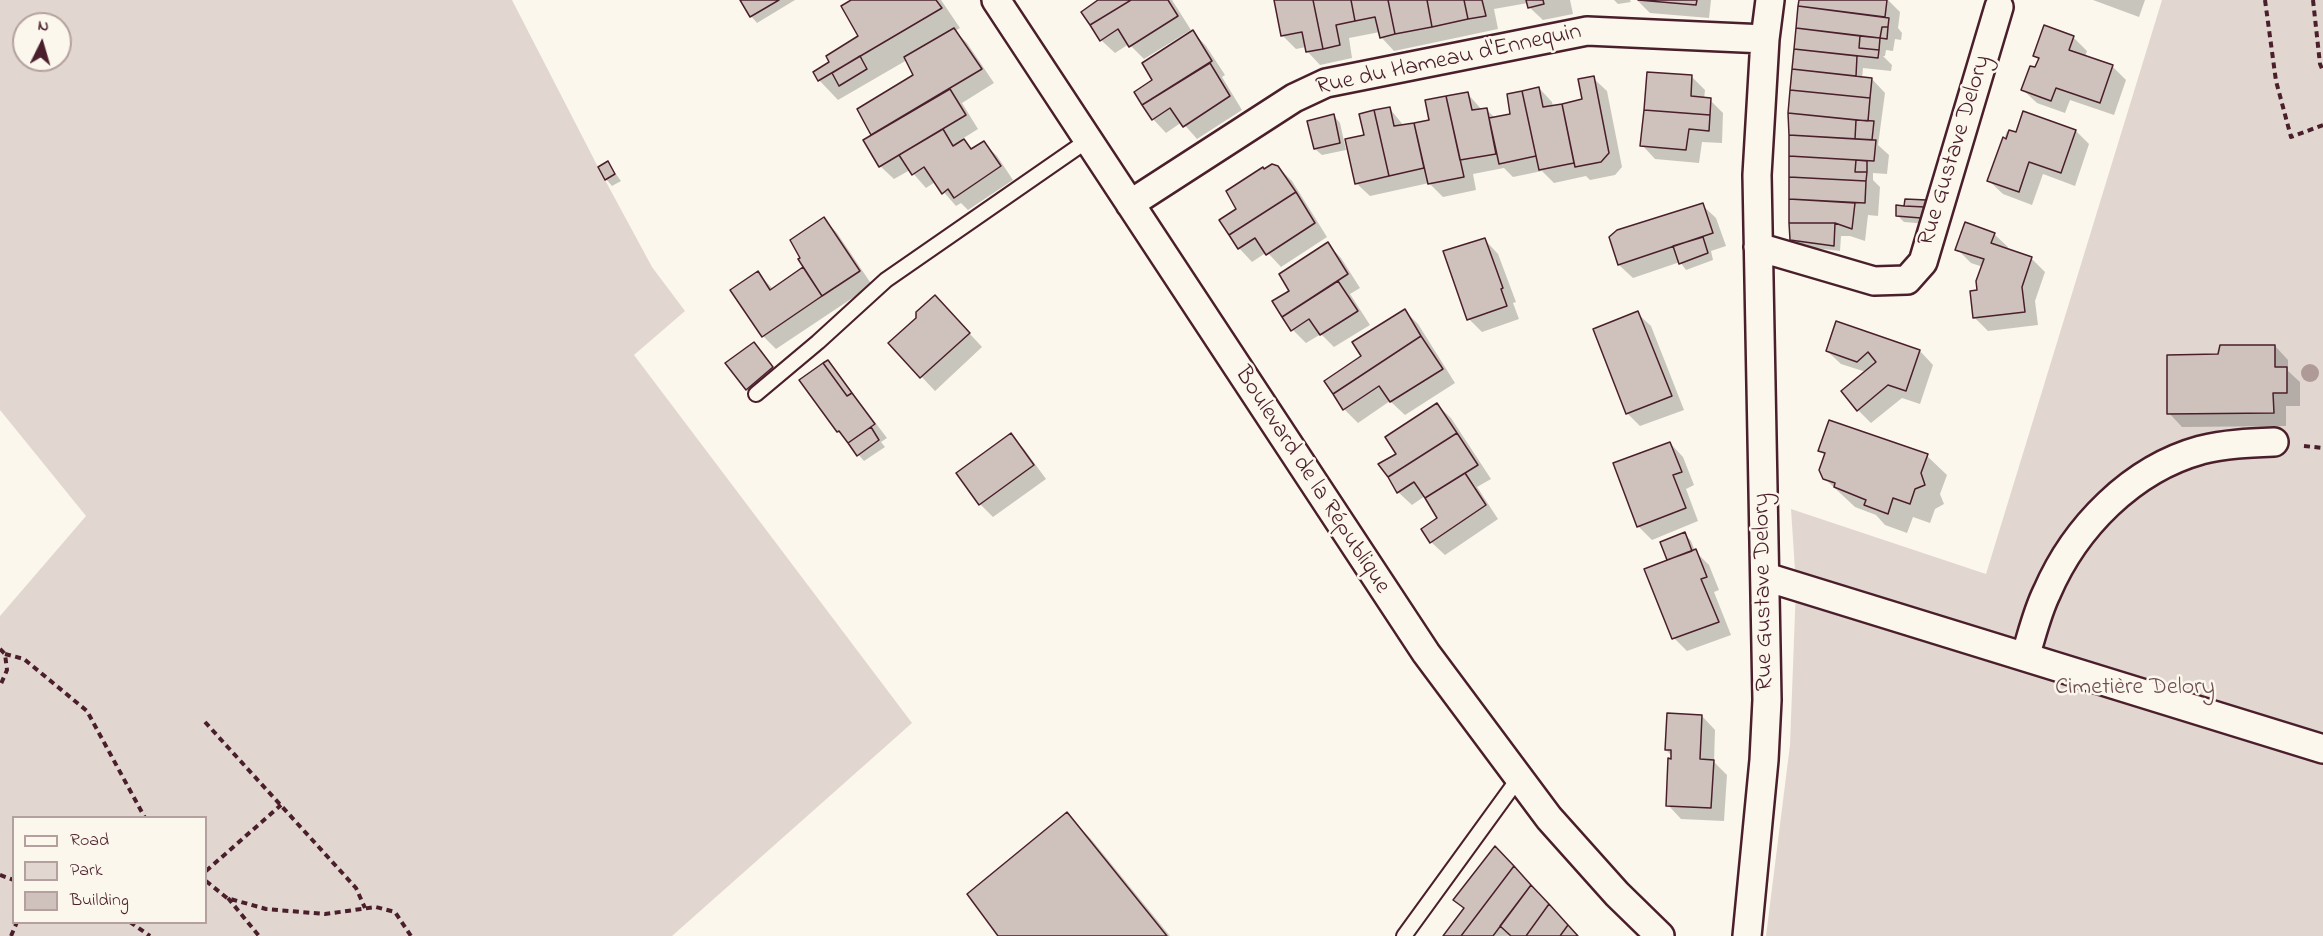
<!DOCTYPE html>
<meta charset="utf-8">
<style>
body{margin:0}
#map{position:relative;width:2323px;height:936px;overflow:hidden;background:#fbf7ec;font-family:"Indie Flower",sans-serif}
canvas{display:block}
.legend{position:absolute;left:12px;top:816px;width:195px;height:108px;box-sizing:border-box;background:#fbf7ec;border:2px solid #b4a19f;margin:0;padding:8px 10px;list-style:none;font-size:18px;color:#4a1f2b}
.legend li{display:flex;align-items:center;gap:12px;height:30px}
.legend b{width:30px;border:2px solid #b4a19f}
.north{position:absolute;left:12px;top:12px;width:60px;height:60px;box-sizing:border-box;background:#fbf7ec;border:2px solid #b4a19f;border-radius:50%;rotate:5deg;font-size:16px;font-weight:700;line-height:24px;text-align:center;color:#4a1f2b}
.north::after{content:'';display:block;margin:auto;width:21px;height:27px;background:#4a1f2b;clip-path:polygon(50% 0,100% 100%,50% 72%,0 100%)}
</style>
<div id="map">
<canvas width="2323" height="936"></canvas>
<ul class="legend">
<li><b style="height:8px;background:#fbf7ec"></b>Road</li>
<li><b style="height:16px;background:#e2d7d0"></b>Park</li>
<li><b style="height:16px;background:#cfc2bc"></b>Building</li>
</ul>
<div class="north">N</div>
</div>
<script>
const context = document.querySelector('canvas').getContext('2d');
context.lineJoin = 'round';
function fill(path, color) { context.fillStyle = color; context.fill(path, 'evenodd'); }
function strokePath(path, color, width, dash) { context.strokeStyle = color; context.lineWidth = width; context.lineCap = dash ? 'butt' : 'round'; context.setLineDash(dash || []); context.stroke(path); }
function write(font, color, halo, rows, align = 'center') {
  context.font = font + ' "Indie Flower",sans-serif'; context.lineWidth = 5; context.setLineDash([]); context.textBaseline = 'middle'; context.strokeStyle = halo; context.fillStyle = color; for (const [text, x, y, turn = 0] of rows) {
    context.save(); context.translate(x, y); context.rotate((+turn || 0) * Math.PI / 180); context.textAlign = isNaN(turn) ? turn : align; if (halo) context.strokeText(text, 0, 0); context.fillText(text, 0, 0); context.restore();
  }
}
const green = new Path2D(`
 M 0,0 L 512,0 L 598,167 L 652,267 L 685,311 L 634,355 L 912,723 L 672,936 L 0,936 L 0,616 L 86,516 L 0,410 ZM 24,24 L 60,24 L 60,60 L 24,60 ZM 14,818 L 206,818 L 206,922 L 14,922 Z
 M 2162,0 L 2323,0 L 2323,936 L 1766,936 L 1790,745 L 1796,586 L 1791,509 L 1986,574 Z`);
const shadow = new Path2D(`
 M 742,0 L 795,0 L 757,23 L 751,16 Z
 M 854,0 L 941,0 L 960,28 L 955,31 L 967,43 L 994,83 L 962,103 L 978,129 L 962,139 L 973,150 L 984,143 L 997,156 L 1013,180 L 968,210 L 961,203 L 956,206 L 935,182 L 926,188 L 910,170 L 894,179 L 880,166 L 873,136 L 859,110 L 915,76 L 907,60 L 838,100 L 819,80 L 831,62 L 860,37 Z
 M 1100,0 L 1172,0 L 1191,30 L 1144,59 L 1129,44 L 1115,53 L 1101,40 Z
 M 1276,0 L 1570,0 L 1573,14 L 1543,20 L 1529,7 L 1528,3 L 1494,9 L 1498,29 L 1394,51 L 1381,37 L 1380,32 L 1349,38 L 1352,58 L 1320,65 L 1307,51 L 1306,47 L 1296,49 L 1283,36 Z
 M 1614,0 L 1630,0 L 1631,2 L 1618,4 Z
 M 1637,0 L 1711,0 L 1709,18 L 1650,13 Z
 M 1801,0 L 1888,0 L 1900,12 L 1898,28 L 1902,33 L 1901,40 L 1895,39 L 1893,51 L 1886,50 L 1885,56 L 1883,56 L 1892,65 L 1891,71 L 1863,68 L 1862,78 L 1872,79 L 1885,93 L 1878,145 L 1889,155 L 1887,174 L 1873,173 L 1873,180 L 1880,187 L 1878,216 L 1868,215 L 1865,241 L 1850,236 L 1841,236 L 1840,251 L 1798,246 L 1792,239 L 1790,113 Z
 M 2093,0 L 2145,0 L 2139,17 Z
 M 1193,32 L 1206,46 L 1225,75 L 1222,77 L 1242,110 L 1197,139 L 1182,122 L 1166,133 L 1153,119 L 1136,93 L 1154,81 Z
 M 2073,37 L 2087,51 L 2085,57 L 2113,67 L 2126,80 L 2114,115 L 2070,100 L 2065,113 L 2037,103 L 2023,90 L 2039,60 L 2035,56 Z
 M 1692,77 L 1705,90 L 1704,99 L 1710,100 L 1723,113 L 1722,143 L 1702,142 L 1699,163 L 1655,159 L 1642,145 Z
 M 1593,78 L 1607,91 L 1622,167 L 1615,175 L 1590,180 L 1586,176 L 1554,183 L 1542,171 L 1513,177 L 1504,168 L 1473,174 L 1476,190 L 1443,197 L 1429,183 L 1370,196 L 1356,183 L 1365,136 L 1390,109 L 1404,126 L 1431,121 L 1467,93 L 1482,110 L 1486,109 L 1496,119 L 1512,116 L 1539,88 L 1552,102 L 1553,107 L 1584,101 Z
 M 1334,116 L 1340,123 L 1346,150 L 1322,155 L 1315,149 Z
 M 2007,131 L 2016,134 L 2076,131 L 2089,144 L 2075,186 L 2043,174 L 2032,205 L 2003,194 L 1989,181 Z
 M 608,163 L 621,181 L 612,186 L 606,179 Z
 M 1278,167 L 1292,181 L 1327,237 L 1281,267 L 1267,252 L 1252,262 L 1239,248 L 1238,209 Z
 M 1926,201 L 1932,208 L 1928,224 L 1904,222 L 1897,215 Z
 M 1702,205 L 1716,218 L 1726,246 L 1711,251 L 1713,260 L 1686,270 L 1680,262 L 1633,278 L 1619,265 Z
 M 824,219 L 837,233 L 872,285 L 776,349 L 763,336 L 758,273 L 773,289 L 805,267 Z
 M 1994,234 L 2008,247 L 2007,250 L 2032,259 L 2045,272 L 2035,301 L 2038,325 L 1988,331 L 1975,318 L 1983,267 L 1971,263 L 1957,249 Z
 M 1485,240 L 1498,254 L 1516,302 L 1513,303 L 1519,319 L 1482,332 L 1469,319 Z
 M 1328,244 L 1341,258 L 1360,288 L 1350,294 L 1370,325 L 1334,347 L 1321,334 L 1306,343 L 1293,330 L 1274,302 L 1291,291 Z
 M 948,310 L 982,347 L 935,391 L 890,343 Z
 M 1405,311 L 1418,324 L 1455,383 L 1405,415 L 1390,401 L 1358,423 L 1344,409 L 1326,381 L 1363,356 Z
 M 1637,313 L 1651,326 L 1684,410 L 1640,426 L 1627,413 Z
 M 754,344 L 779,375 L 753,396 L 728,364 Z
 M 2275,346 L 2288,360 L 2288,371 L 2300,382 L 2300,406 L 2286,406 L 2286,426 L 2182,427 L 2169,413 L 2220,356 Z
 M 1827,351 L 1920,351 L 1933,365 L 1920,404 L 1902,398 L 1871,423 L 1858,410 L 1866,372 L 1841,364 Z
 M 834,368 L 887,438 L 881,442 L 885,447 L 864,461 L 838,431 Z
 M 1437,405 L 1451,418 L 1491,479 L 1477,487 L 1498,519 L 1445,555 L 1431,542 L 1440,518 L 1425,496 L 1412,505 L 1398,492 L 1398,454 Z
 M 1011,435 L 1024,449 L 1046,479 L 993,517 L 980,504 Z
 M 1670,443 L 1683,457 L 1694,485 L 1686,489 L 1698,521 L 1652,540 L 1638,526 Z
 M 1820,450 L 1927,456 L 1947,475 L 1940,494 L 1944,504 L 1935,509 L 1930,523 L 1913,517 L 1907,533 L 1885,525 L 1876,515 L 1855,507 L 1824,478 L 1825,455 Z
 M 1685,534 L 1691,541 L 1695,551 L 1709,565 L 1719,590 L 1714,592 L 1731,635 L 1687,651 L 1674,638 L 1669,561 L 1662,542 Z
 M 1702,716 L 1715,730 L 1714,762 L 1727,775 L 1724,821 L 1681,819 L 1668,805 L 1672,756 L 1666,750 Z
 M 1067,814 L 1091,839 L 1170,936 L 1000,936 Z
 M 1455,900 L 1577,936 L 1445,936 L 1465,909 Z`);
const building = new Path2D(`
 M 740,0 L 779,0 L 750,17 Z
 M 851,0 L 936,0 L 942,8 L 818,81 L 813,72 L 829,62 L 826,56 L 858,36 L 841,6 Z
 M 1098,0 L 1131,0 L 1090,25 L 1081,12 Z
 M 1131,0 L 1168,0 L 1178,16 L 1129,47 L 1118,29 L 1100,41 L 1090,25 Z
 M 1274,0 L 1313,0 L 1323,49 L 1306,52 L 1302,32 L 1281,36 Z
 M 1313,0 L 1351,0 L 1355,21 L 1336,25 L 1340,45 L 1323,49 Z
 M 1351,0 L 1388,0 L 1395,34 L 1380,38 L 1375,17 L 1355,21 Z
 M 1388,0 L 1427,0 L 1432,27 L 1395,34 Z
 M 1427,0 L 1464,0 L 1468,19 L 1432,27 Z
 M 1464,0 L 1482,0 L 1486,16 L 1468,19 Z
 M 1526,0 L 1543,0 L 1544,4 L 1528,8 Z
 M 1638,0 L 1697,0 L 1696,5 Z
 M 1799,0 L 1887,0 L 1885,17 L 1798,6 Z
 M 1798,6 L 1889,18 L 1888,27 L 1882,27 L 1880,38 L 1796,28 Z
 M 2044,25 L 2074,36 L 2069,50 L 2113,65 L 2100,103 L 2056,88 L 2051,101 L 2021,90 L 2030,66 L 2035,67 L 2039,58 L 2033,56 Z
 M 1882,27 L 1888,27 L 1887,39 L 1880,38 Z
 M 954,28 L 982,69 L 871,135 L 857,109 L 913,75 L 904,57 Z
 M 1796,28 L 1860,36 L 1859,48 L 1879,50 L 1878,58 L 1794,49 Z
 M 1193,30 L 1212,61 L 1142,105 L 1134,92 L 1152,80 L 1142,63 Z
 M 1860,36 L 1880,38 L 1879,50 L 1859,48 Z
 M 1794,49 L 1857,56 L 1856,76 L 1792,69 Z
 M 860,56 L 867,69 L 839,86 L 832,73 Z
 M 1210,63 L 1230,96 L 1183,127 L 1170,108 L 1152,120 L 1142,105 Z
 M 1792,69 L 1872,78 L 1870,98 L 1790,90 Z
 M 1647,72 L 1692,75 L 1691,96 L 1711,98 L 1710,115 L 1644,110 Z
 M 1594,76 L 1609,153 L 1601,162 L 1575,167 L 1562,104 L 1582,99 L 1578,79 Z
 M 1539,87 L 1543,107 L 1562,104 L 1574,163 L 1539,170 L 1522,91 Z
 M 950,89 L 966,115 L 879,167 L 863,140 Z
 M 1790,90 L 1870,98 L 1868,121 L 1788,113 Z
 M 1522,91 L 1536,156 L 1499,164 L 1489,118 L 1510,114 L 1507,94 Z
 M 1468,92 L 1472,110 L 1487,108 L 1496,154 L 1460,160 L 1446,96 Z
 M 1446,96 L 1464,177 L 1428,184 L 1414,123 L 1429,120 L 1425,100 Z
 M 1390,107 L 1394,126 L 1414,123 L 1424,168 L 1389,176 L 1374,110 Z
 M 1374,110 L 1389,176 L 1355,184 L 1345,139 L 1364,135 L 1359,114 Z
 M 1644,110 L 1710,115 L 1709,131 L 1689,129 L 1686,150 L 1640,146 Z
 M 2023,111 L 2076,130 L 2061,173 L 2029,162 L 2019,192 L 1987,181 L 2003,137 L 2006,139 L 2009,130 L 2016,132 Z
 M 1788,113 L 1856,120 L 1855,139 L 1789,135 Z
 M 1334,114 L 1340,143 L 1314,149 L 1307,121 Z
 M 1856,120 L 1874,121 L 1872,140 L 1855,139 Z
 M 943,129 L 953,146 L 964,139 L 971,149 L 984,141 L 1001,166 L 954,198 L 948,189 L 942,194 L 924,167 L 912,175 L 899,155 Z
 M 1789,135 L 1876,140 L 1874,161 L 1789,156 Z
 M 1789,156 L 1856,160 L 1855,172 L 1867,172 L 1866,181 L 1789,177 Z
 M 1856,160 L 1867,161 L 1867,172 L 1855,172 Z
 M 608,161 L 615,174 L 605,180 L 598,167 Z
 M 1272,164 L 1278,166 L 1296,192 L 1229,235 L 1219,220 L 1236,209 L 1226,191 L 1263,167 L 1264,169 Z
 M 1789,177 L 1866,181 L 1865,203 L 1789,199 Z
 M 1296,192 L 1315,223 L 1266,255 L 1255,238 L 1238,249 L 1229,235 Z
 M 1789,199 L 1855,203 L 1852,229 L 1835,223 L 1789,223 Z
 M 1905,199 L 1927,200 L 1925,207 L 1904,206 Z
 M 1703,203 L 1713,233 L 1618,265 L 1609,237 L 1617,230 Z
 M 1896,205 L 1904,206 L 1925,207 L 1921,218 L 1896,216 Z
 M 824,217 L 860,271 L 822,296 L 798,259 L 800,258 L 790,240 Z
 M 1965,222 L 1995,233 L 1991,243 L 2032,257 L 2022,287 L 2025,312 L 1973,318 L 1970,291 L 1977,290 L 1976,281 L 1984,259 L 1955,250 Z
 M 1789,223 L 1835,223 L 1834,246 L 1790,240 Z
 M 1703,237 L 1708,253 L 1679,264 L 1673,246 Z
 M 1485,238 L 1503,288 L 1501,289 L 1507,306 L 1467,320 L 1443,251 Z
 M 1328,242 L 1348,274 L 1282,317 L 1272,301 L 1289,291 L 1279,274 Z
 M 803,267 L 822,296 L 762,337 L 730,290 L 758,271 L 770,290 Z
 M 1338,281 L 1358,311 L 1320,335 L 1309,319 L 1291,331 L 1282,317 Z
 M 935,295 L 970,333 L 920,378 L 888,343 L 916,318 L 916,312 Z
 M 1405,309 L 1421,336 L 1333,394 L 1324,381 L 1361,356 L 1352,342 Z
 M 1638,311 L 1672,396 L 1626,414 L 1593,329 Z
 M 1836,321 L 1920,350 L 1906,391 L 1888,385 L 1857,411 L 1841,391 L 1876,362 L 1868,352 L 1857,362 L 1826,351 Z
 M 1421,336 L 1443,369 L 1390,402 L 1379,386 L 1343,410 L 1333,394 Z
 M 754,342 L 773,367 L 746,390 L 725,363 Z
 M 2220,345 L 2275,345 L 2275,367 L 2287,367 L 2287,393 L 2273,393 L 2274,413 L 2167,414 L 2167,355 L 2218,354 Z
 M 828,360 L 852,393 L 847,396 L 823,363 Z
 M 823,363 L 847,396 L 852,393 L 875,424 L 848,443 L 839,431 L 837,432 L 799,380 Z
 M 1437,403 L 1457,433 L 1388,477 L 1378,464 L 1396,454 L 1385,437 Z
 M 1829,420 L 1928,454 L 1921,473 L 1925,485 L 1915,489 L 1910,504 L 1893,498 L 1888,514 L 1864,505 L 1866,500 L 1834,487 L 1835,483 L 1823,479 L 1819,470 L 1825,453 L 1818,451 Z
 M 871,427 L 879,440 L 857,456 L 848,443 Z
 M 1011,433 L 1034,465 L 979,505 L 956,473 Z
 M 1457,433 L 1478,465 L 1425,498 L 1414,482 L 1397,493 L 1388,477 Z
 M 1670,442 L 1682,472 L 1673,475 L 1686,508 L 1637,527 L 1613,463 Z
 M 1465,473 L 1486,505 L 1430,543 L 1421,529 L 1437,518 L 1425,498 Z
 M 1685,532 L 1692,551 L 1667,560 L 1660,542 Z
 M 1696,549 L 1707,577 L 1701,579 L 1719,622 L 1672,639 L 1644,569 Z
 M 1667,713 L 1702,715 L 1700,759 L 1714,760 L 1711,808 L 1666,806 L 1668,758 L 1671,759 L 1671,750 L 1665,750 Z
 M 1067,812 L 1167,936 L 998,936 L 967,894 Z
 M 1495,846 L 1514,866 L 1461,936 L 1443,936 L 1464,908 L 1453,900 Z
 M 1514,866 L 1531,885 L 1493,936 L 1461,936 Z
 M 1531,885 L 1549,904 L 1526,936 L 1511,936 L 1500,926 Z
 M 1549,904 L 1568,925 L 1560,936 L 1526,936 Z
 M 1568,925 L 1578,936 L 1560,936 Z`);
const path = new Path2D(`
 M 2265,0 L 2276,81 L 2291,137 L 2323,125
 M 2313,0 L 2320,64 L 2323,71
 M 2304,446 L 2323,448
 M 0,649 L 5,654 L 7,670 L 0,686
 M 5,654 L 24,659 L 87,711 L 145,818
 M 205,722 L 356,888 L 365,908
 M 206,871 L 281,805
 M 0,875 L 14,880
 M 206,881 L 227,898 L 266,909 L 325,914 L 376,907 L 395,912 L 411,936
 M 228,898 L 259,936
 M 130,922 L 150,936
 M 11,936 L 17,922`);
const service = new Path2D(`
 M 756,394 L 818,342 L 886,280 L 1088,140
 M 1404,936 L 1518,779`);
const minor = new Path2D(`
 M 996,0 L 1426,653 L 1549,818 L 1617,894 L 1660,936
 M 1130,204 L 1294,98 L 1326,83 L 1587,31 L 1765,39
 M 1758,247 L 1874,281 L 1907,280 L 1923,262 L 1999,7
 M 1766,577 L 2323,749
 M 2025,657 C 2032,635 2037,612 2047,592 C 2075,527 2132,469 2201,450 C 2225,444 2249,443 2274,442
 M 1747,936 L 1764,760 L 1767,700 L 1757,175 L 1765,39 L 1770,0`);
const trees = [
 [2310,373]
];
const streetNames = [
 ["Rue du Hameau d'Ennequin",1449,61,-12],
 ["Rue Gustave Delory",1956,151,-73],
 ["Boulevard de la République",1311,481,57],
 ["Rue Gustave Delory",1765,592,-91]
];
const parkNames = [
 ["Cimetière Delory",2135,689]
];
fill(green, '#e2d7d0');
fill(shadow, '#0003');
fill(building, '#cfc2bc');
strokePath(building, '#4a1f2b', 1.5);
strokePath(service, '#4a1f2b', 18);
strokePath(minor, '#4a1f2b', 32);
strokePath(path, '#4a1f2b', 4, [6, 4.5]);
strokePath(service, '#fbf7ec', 14);
strokePath(minor, '#fbf7ec', 27);
context.fillStyle = '#af9a98';
for (const [x, y] of trees) { context.beginPath(); context.arc(x, y, 9, 0, 2 * Math.PI); context.fill(); }
write('24px', '#4a1f2b', '#fbf7ec', streetNames);
write('24px', '#704d54', '#fbf7ec', parkNames);
</script>
